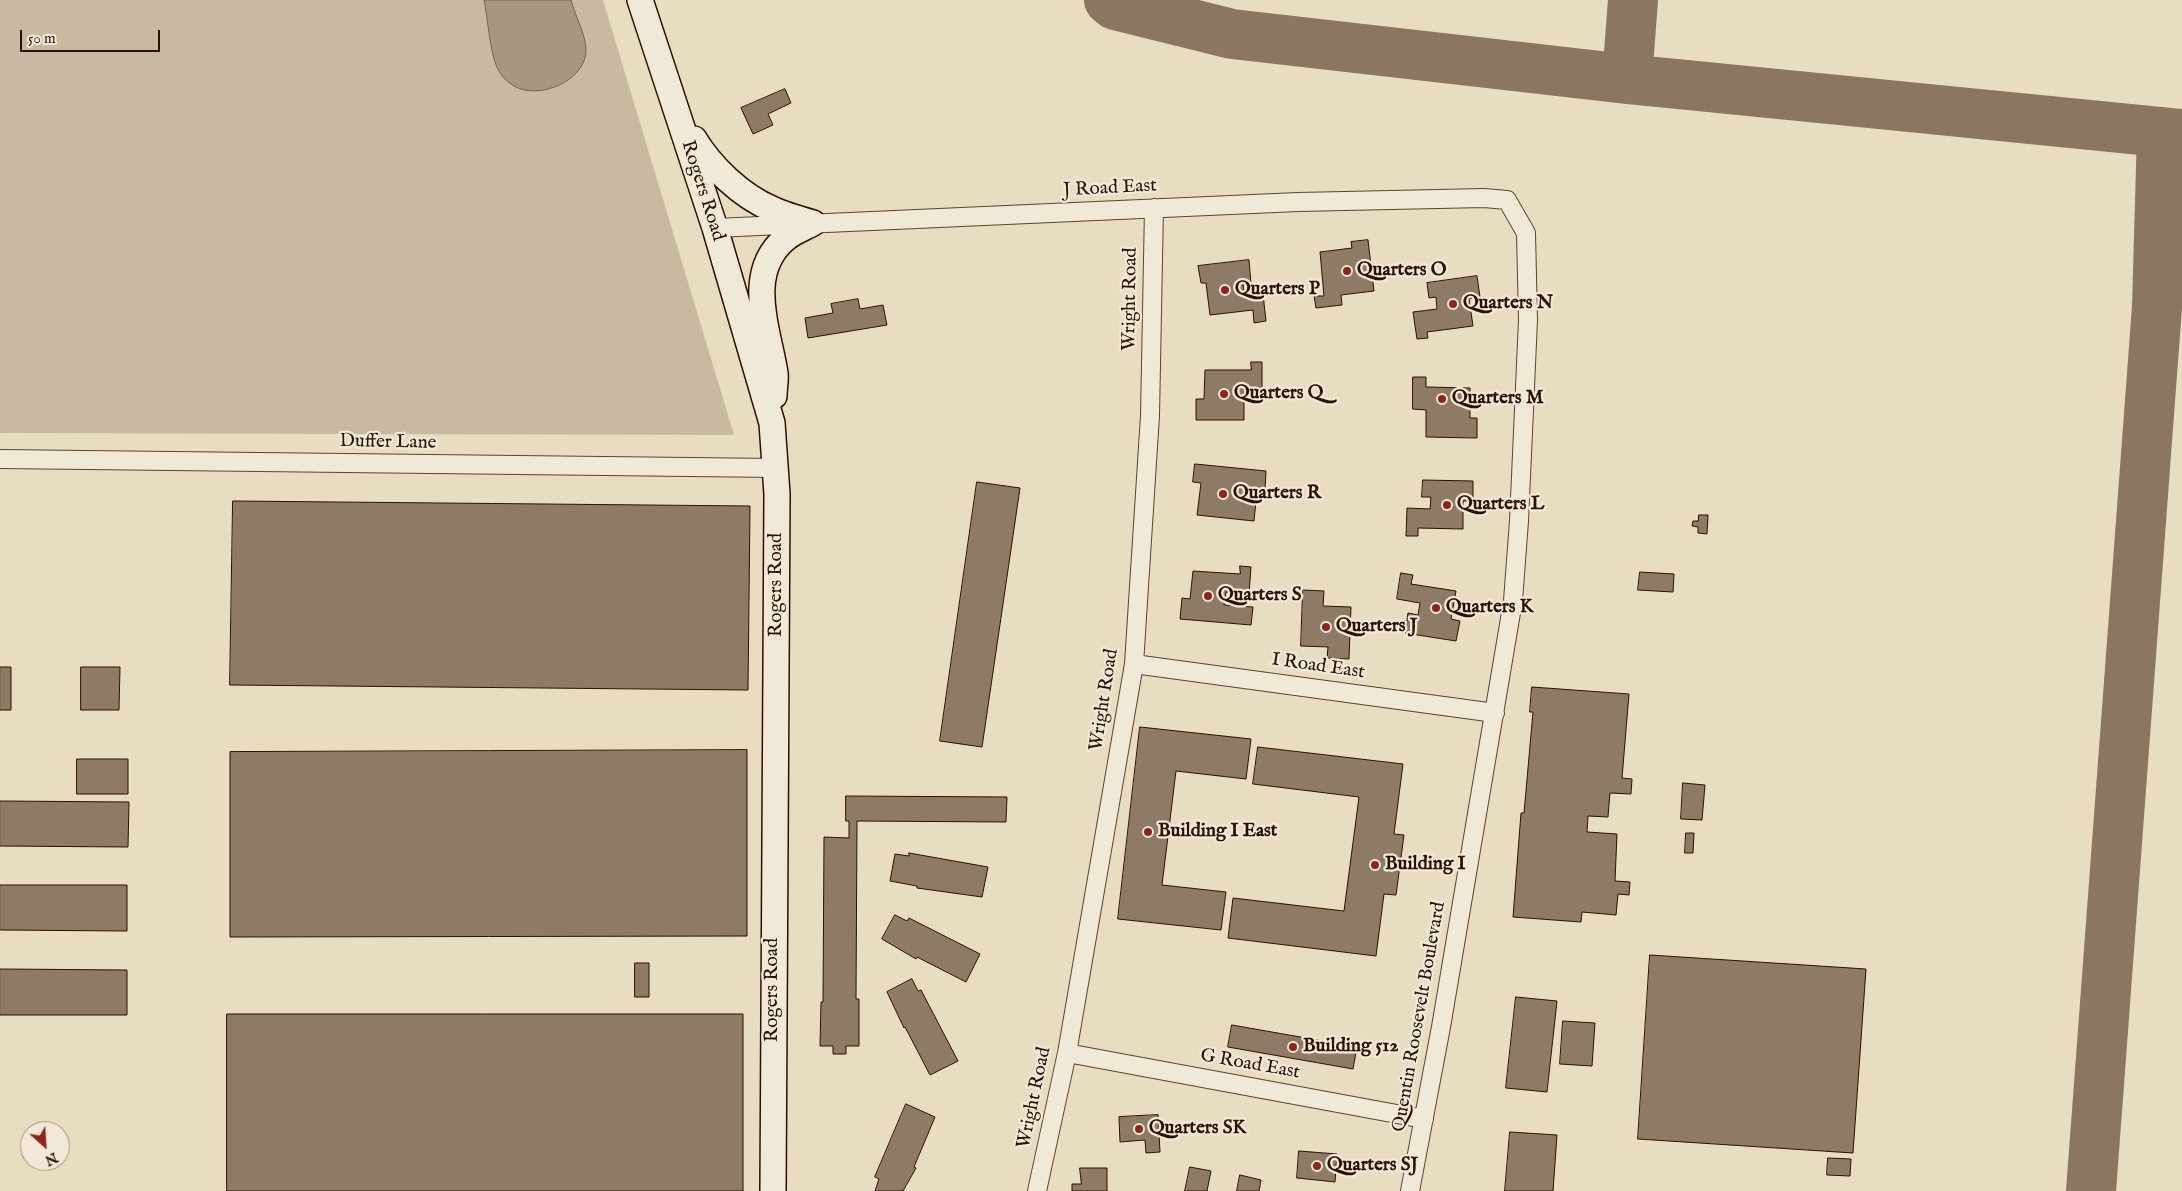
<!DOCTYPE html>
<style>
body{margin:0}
#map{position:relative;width:2182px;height:1191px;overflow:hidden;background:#e8ddc1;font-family:"IM FELL English",serif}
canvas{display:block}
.north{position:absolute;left:20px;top:1121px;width:50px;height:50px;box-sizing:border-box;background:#f0e9d7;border:1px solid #a29281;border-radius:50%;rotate:154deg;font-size:14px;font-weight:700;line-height:20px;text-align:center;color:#2d1001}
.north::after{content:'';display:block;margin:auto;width:18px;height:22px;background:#8f2418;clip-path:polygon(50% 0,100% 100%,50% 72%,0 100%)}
.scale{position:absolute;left:20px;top:30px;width:140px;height:22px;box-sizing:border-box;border:2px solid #2d1001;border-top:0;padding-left:6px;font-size:15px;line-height:18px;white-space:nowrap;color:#2d1001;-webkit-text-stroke:4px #f0e9d7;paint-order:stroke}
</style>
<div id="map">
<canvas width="2182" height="1191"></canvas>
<div class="north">N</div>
<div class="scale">50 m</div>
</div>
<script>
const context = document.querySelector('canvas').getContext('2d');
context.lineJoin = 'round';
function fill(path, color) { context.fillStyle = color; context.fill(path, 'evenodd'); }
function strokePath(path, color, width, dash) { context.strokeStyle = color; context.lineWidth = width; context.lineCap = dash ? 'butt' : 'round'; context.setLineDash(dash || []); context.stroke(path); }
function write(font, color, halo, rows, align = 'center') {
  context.font = font + ' "IM FELL English",serif'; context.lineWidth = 4.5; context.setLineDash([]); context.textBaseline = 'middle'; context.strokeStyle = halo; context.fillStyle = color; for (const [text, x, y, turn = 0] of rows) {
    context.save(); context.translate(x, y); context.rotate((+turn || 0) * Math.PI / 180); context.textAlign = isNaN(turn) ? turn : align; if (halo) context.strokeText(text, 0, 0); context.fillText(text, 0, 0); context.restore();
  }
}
const green = new Path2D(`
 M 0,0 L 603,0 L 734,435 L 0,433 Z`);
const water = new Path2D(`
 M 484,0 L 571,0 C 575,16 586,34 586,51 C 585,78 549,95 525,90 C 514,88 504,80 499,71 C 490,57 488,18 484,0 Z`);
const taxiway = new Path2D(`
 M 1109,0 L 1115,5 L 1232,34 L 1627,79 L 2182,134
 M 1627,79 L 1633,0
 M 2091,1191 L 2157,307 L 2162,132`);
const building = new Path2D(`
 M 785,89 L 791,103 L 768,114 L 773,125 L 753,134 L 741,108 Z
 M 1368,240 L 1374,291 L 1341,295 L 1342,305 L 1316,308 L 1314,296 L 1324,296 L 1320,252 L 1352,248 L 1351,242 Z
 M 1249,260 L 1251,284 L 1243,285 L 1245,297 L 1263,294 L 1266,321 L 1254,323 L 1253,310 L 1210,315 L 1206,283 L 1201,283 L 1198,266 Z
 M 1477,276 L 1480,297 L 1469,299 L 1473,326 L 1427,332 L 1428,338 L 1417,339 L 1413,312 L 1437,309 L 1436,297 L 1429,298 L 1427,283 Z
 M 858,299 L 860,309 L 883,305 L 887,325 L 808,338 L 805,318 L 833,313 L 831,304 Z
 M 1251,362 L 1262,362 L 1262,388 L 1244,388 L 1244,420 L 1196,420 L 1196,399 L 1204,399 L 1205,370 L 1251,370 Z
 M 1413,377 L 1426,377 L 1426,387 L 1470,388 L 1470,418 L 1477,418 L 1477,438 L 1426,437 L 1426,410 L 1413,409 Z
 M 1195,464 L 1266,471 L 1265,489 L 1247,487 L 1246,500 L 1256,501 L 1254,521 L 1197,515 L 1201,483 L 1193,482 Z
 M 1423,480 L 1473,481 L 1473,501 L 1463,501 L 1463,529 L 1418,528 L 1418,536 L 1406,536 L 1407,508 L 1430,509 L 1431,497 L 1422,497 Z
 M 977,482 L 1020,488 L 982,747 L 940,741 Z
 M 233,501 L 750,506 L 748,690 L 230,685 Z
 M 1699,515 L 1708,515 L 1707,534 L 1698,533 L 1698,527 L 1692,526 L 1693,521 L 1698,521 Z
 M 1240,566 L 1251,567 L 1249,594 L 1226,592 L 1224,605 L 1253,607 L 1251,625 L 1180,619 L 1182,598 L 1190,599 L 1193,571 L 1240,574 Z
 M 1640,572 L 1674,574 L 1673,592 L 1638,590 Z
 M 1401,573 L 1413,575 L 1411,584 L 1456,591 L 1451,619 L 1460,621 L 1456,641 L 1405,633 L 1408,613 L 1418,615 L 1420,603 L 1397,599 Z
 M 1303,590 L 1324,591 L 1323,606 L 1351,607 L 1349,659 L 1327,658 L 1328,647 L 1301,646 Z
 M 0,667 L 11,667 L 11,710 L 0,710 Z
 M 81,667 L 120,667 L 119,710 L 81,710 Z
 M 1532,687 L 1629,694 L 1622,778 L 1632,779 L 1631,794 L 1610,793 L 1608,817 L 1588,816 L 1587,832 L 1617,834 L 1615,881 L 1630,882 L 1629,895 L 1618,894 L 1616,915 L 1582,912 L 1581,922 L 1513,917 L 1521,813 L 1524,813 L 1533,712 L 1530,712 Z
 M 1140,727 L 1251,739 L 1246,779 L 1176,771 L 1162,885 L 1226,892 L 1221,930 L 1118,919 Z
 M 1258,747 L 1403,764 L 1394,834 L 1404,835 L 1396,895 L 1384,894 L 1376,956 L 1228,938 L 1233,898 L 1344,911 L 1359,797 L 1253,784 Z
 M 747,750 L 747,936 L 230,937 L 230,752 Z
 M 77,759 L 128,759 L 128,794 L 77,794 Z
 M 1683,783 L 1705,785 L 1702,820 L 1681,819 Z
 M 846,796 L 1007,797 L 1006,822 L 857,821 L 856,999 L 859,999 L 859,1046 L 846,1046 L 846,1054 L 833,1054 L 833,1046 L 820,1046 L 821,1002 L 823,1002 L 824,837 L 849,838 L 849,821 L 846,821 Z
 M 0,801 L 129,802 L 128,847 L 0,846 Z
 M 1686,833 L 1694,833 L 1693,853 L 1685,853 Z
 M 909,853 L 988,867 L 982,897 L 917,888 L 917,886 L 890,881 L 895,854 L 909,856 Z
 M 0,885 L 127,885 L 127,931 L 0,930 Z
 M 895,915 L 907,921 L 909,918 L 980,954 L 966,982 L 917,957 L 916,959 L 882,939 Z
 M 1650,955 L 1866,969 L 1853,1153 L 1638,1139 Z
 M 635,963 L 649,963 L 649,997 L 635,997 Z
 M 0,969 L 127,970 L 127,1015 L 0,1015 Z
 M 912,979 L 918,991 L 921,990 L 958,1061 L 930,1075 L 905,1027 L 904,1028 L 887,992 Z
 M 1516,997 L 1557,1001 L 1547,1092 L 1506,1088 Z
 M 227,1014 L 743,1014 L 743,1191 L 227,1191 Z
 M 1563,1021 L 1595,1023 L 1592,1066 L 1560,1064 Z
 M 1232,1025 L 1357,1047 L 1353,1069 L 1228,1047 Z
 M 906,1104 L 935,1117 L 914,1167 L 916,1168 L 903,1191 L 875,1191 L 879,1179 L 875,1177 Z
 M 1158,1115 L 1160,1152 L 1146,1153 L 1145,1140 L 1120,1142 L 1119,1117 Z
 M 1510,1132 L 1557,1135 L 1553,1191 L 1505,1191 Z
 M 1299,1151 L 1337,1154 L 1335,1182 L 1297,1178 Z
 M 1828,1158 L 1851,1159 L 1850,1176 L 1827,1175 Z
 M 1190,1167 L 1211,1171 L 1207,1191 L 1185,1191 Z
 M 1080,1168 L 1107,1168 L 1107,1191 L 1072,1191 L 1072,1184 L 1081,1184 Z
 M 1240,1175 L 1261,1180 L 1259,1191 L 1237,1191 Z`);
const street = new Path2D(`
 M 715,228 L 1298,202 L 1484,198 L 1507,200 L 1526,233 L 1528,320 L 1519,521 L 1513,601 L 1441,1027 L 1410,1191
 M 0,459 L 776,468
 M 1134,664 L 1495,713
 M 1067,1053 L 1424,1119
 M 1037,1191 L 1067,1053 L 1134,664 L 1150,416 L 1154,208`);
const secondary = new Path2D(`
 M 640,0 L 715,228 L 772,423 L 777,494 L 773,1191
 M 694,139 C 711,167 741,196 772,209 C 785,215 799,219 813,223
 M 774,396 C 774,388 776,380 775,373 C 768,329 744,272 786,238 C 793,232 804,228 813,223`);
const markers = [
 [1347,271,5,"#8f2418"],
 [1225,290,5,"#8f2418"],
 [1453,304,5,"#8f2418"],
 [1224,394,5,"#8f2418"],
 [1442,399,5,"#8f2418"],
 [1223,494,5,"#8f2418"],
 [1447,505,5,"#8f2418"],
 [1208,596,5,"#8f2418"],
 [1436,608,5,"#8f2418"],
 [1326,627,5,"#8f2418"],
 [1148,832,5,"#8f2418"],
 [1375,865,5,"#8f2418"],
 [1293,1047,5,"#8f2418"],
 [1139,1129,5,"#8f2418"],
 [1317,1166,5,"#8f2418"]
];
const streetNames = [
 ["J Road East",1110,189,-3],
 ["Rogers Road",702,191,72],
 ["Wright Road",1131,299,-89],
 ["Duffer Lane",388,443,1],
 ["Rogers Road",777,585,-90],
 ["I Road East",1318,667,8],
 ["Wright Road",1105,700,-81],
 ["Rogers Road",773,990,-90],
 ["Quentin Roosevelt Boulevard",1420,1017,-80],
 ["G Road East",1250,1065,10],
 ["Wright Road",1035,1098,-78]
];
const poiNames = [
 ["Quarters O",1357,271],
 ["Quarters P",1235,290],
 ["Quarters N",1463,304],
 ["Quarters Q",1234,394],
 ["Quarters M",1452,399],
 ["Quarters R",1233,494],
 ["Quarters L",1457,505],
 ["Quarters S",1218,596],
 ["Quarters K",1446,608],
 ["Quarters J",1336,627],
 ["Building I East",1158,832],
 ["Building I",1385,865],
 ["Building 512",1303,1047],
 ["Quarters SK",1149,1129],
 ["Quarters SJ",1327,1166]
];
fill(green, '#c8baa0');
fill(water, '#a89780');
strokePath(water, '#77614d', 1);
strokePath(taxiway, '#8a7661', 50);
fill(building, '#8e7b65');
strokePath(building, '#2d1001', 1);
strokePath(street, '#5c4331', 20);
strokePath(secondary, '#2d1001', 28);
strokePath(street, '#f0e9d7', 18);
strokePath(secondary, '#f0e9d7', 25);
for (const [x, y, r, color] of markers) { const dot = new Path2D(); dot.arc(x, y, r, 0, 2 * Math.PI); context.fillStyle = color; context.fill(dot); strokePath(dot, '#f0e9d7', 2); }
write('19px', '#2d1001', '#f0e9d7', streetNames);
write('bold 19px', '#2d1001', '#f0e9d7', poiNames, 'left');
</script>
